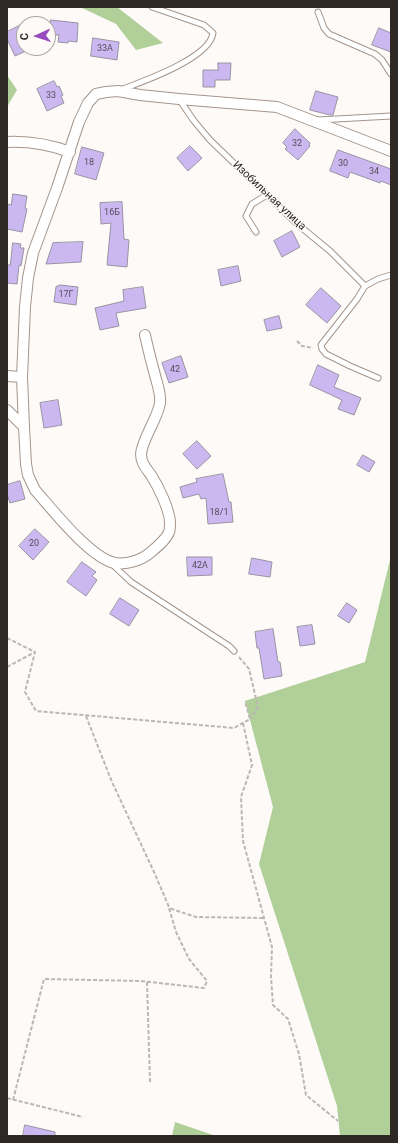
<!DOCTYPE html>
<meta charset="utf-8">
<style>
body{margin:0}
#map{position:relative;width:398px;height:1143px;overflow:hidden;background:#fdfaf8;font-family:Roboto,sans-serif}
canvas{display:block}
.frame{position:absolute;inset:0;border:8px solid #2f2926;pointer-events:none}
.north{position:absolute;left:16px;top:16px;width:40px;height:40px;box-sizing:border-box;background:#fdfaf8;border:1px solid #aba6a4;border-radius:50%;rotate:267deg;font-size:11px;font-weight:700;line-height:16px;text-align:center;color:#2f2926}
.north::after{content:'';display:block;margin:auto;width:14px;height:18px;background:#984dbe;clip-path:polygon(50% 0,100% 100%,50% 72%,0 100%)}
</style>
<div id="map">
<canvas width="398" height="1143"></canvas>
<div class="frame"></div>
<div class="north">С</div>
</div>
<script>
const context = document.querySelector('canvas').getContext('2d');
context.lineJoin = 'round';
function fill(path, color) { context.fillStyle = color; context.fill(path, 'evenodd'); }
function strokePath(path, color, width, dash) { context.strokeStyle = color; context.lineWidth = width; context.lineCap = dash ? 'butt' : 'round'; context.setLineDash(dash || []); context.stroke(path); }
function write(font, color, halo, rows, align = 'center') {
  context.font = font + ' Roboto,sans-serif'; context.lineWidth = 3; context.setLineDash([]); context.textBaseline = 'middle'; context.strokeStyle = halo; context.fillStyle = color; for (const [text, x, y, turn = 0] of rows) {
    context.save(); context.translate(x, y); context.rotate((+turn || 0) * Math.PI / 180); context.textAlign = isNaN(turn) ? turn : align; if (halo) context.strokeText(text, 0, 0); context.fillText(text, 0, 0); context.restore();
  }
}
const forest = new Path2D(`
 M 80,7 L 117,7 L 163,43 L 136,50 L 116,24 Z
 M 7,75 L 17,90 L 7,107 Z
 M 391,556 L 391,1136 L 340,1136 L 337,1106 L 259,864 L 273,807 L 245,701 L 365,662 Z
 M 175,1122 L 216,1136 L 172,1136 Z`);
const building = new Path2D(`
 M 51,20 L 78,23 L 77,42 L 68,41 L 68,43 L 58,42 L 59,34 L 49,39 Z
 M 21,25 L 24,31 L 24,52 L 15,56 L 7,39 L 7,32 Z
 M 379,28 L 391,33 L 391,52 L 372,45 Z
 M 93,38 L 119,42 L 117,60 L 91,56 Z
 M 218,63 L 231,63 L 230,80 L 215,80 L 215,87 L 203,87 L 203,70 L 218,70 Z
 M 54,81 L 57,87 L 59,86 L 63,95 L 61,96 L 64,103 L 47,111 L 37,89 Z
 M 316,91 L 338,97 L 333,115 L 330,115 L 310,110 Z
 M 295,129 L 310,143 L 309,145 L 310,146 L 298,160 L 285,149 L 287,147 L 283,143 Z
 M 190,146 L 202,158 L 188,171 L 177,158 Z
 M 82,147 L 104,153 L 96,180 L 75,174 Z
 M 338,150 L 391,169 L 391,185 L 381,181 L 380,183 L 350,172 L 348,178 L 330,171 Z
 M 13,194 L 27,196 L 25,208 L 27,209 L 22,232 L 7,229 L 7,204 L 11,205 Z
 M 122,202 L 124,239 L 129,240 L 127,267 L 107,265 L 111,223 L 101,224 L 100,203 Z
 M 292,231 L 300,247 L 282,257 L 274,241 Z
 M 83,242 L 81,262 L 46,264 L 53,243 Z
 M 13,243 L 21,244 L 20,248 L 24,248 L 21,266 L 19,265 L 17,284 L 7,283 L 7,265 L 10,265 Z
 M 238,266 L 241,281 L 221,286 L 218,270 Z
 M 60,285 L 78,287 L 76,305 L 54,302 L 56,287 Z
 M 143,287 L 146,308 L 116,313 L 119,326 L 100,330 L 95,308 L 124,301 L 123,290 Z
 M 321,288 L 341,306 L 327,323 L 306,305 Z
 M 279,316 L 282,328 L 267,331 L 264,320 Z
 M 181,356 L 188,377 L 169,383 L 162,363 Z
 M 318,365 L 339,375 L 334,387 L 361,398 L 354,415 L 338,409 L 342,400 L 310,385 Z
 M 58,400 L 62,425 L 44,428 L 40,403 Z
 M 197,441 L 211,456 L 197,469 L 183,454 Z
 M 363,455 L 375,462 L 369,472 L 357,465 Z
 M 223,474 L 229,502 L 231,502 L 233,522 L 208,524 L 206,498 L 201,499 L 199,494 L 183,498 L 180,487 L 197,482 L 196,479 Z
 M 20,481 L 25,499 L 10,503 L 7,494 L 7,485 Z
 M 35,529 L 49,542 L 33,560 L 19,546 Z
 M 187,557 L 212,557 L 212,575 L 188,576 Z
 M 252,558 L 272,562 L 270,577 L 249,574 Z
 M 82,562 L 96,572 L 92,576 L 97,580 L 86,596 L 67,582 Z
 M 120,598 L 139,610 L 129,626 L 110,614 Z
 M 347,603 L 357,610 L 349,623 L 338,616 Z
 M 312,625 L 315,644 L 300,646 L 297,627 Z
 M 273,629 L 278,662 L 280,662 L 282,676 L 264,679 L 259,648 L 257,648 L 255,632 Z
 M 25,1125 L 55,1132 L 55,1136 L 23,1136 Z`);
const path = new Path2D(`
 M 297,341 L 302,346 L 313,348
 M 7,638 L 35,652 L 25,692 L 36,711 L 234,728 L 250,719 L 245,701
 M 239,657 L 249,669 L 258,707 L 250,719
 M 7,667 L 35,652
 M 86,716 L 112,782 L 154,872 L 169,907
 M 243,723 L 252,765 L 241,797 L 243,841 L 272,947 L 271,977 L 273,1005 L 288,1019 L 299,1054 L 306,1095 L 338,1121
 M 147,982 L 150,1082
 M 7,1098 L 83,1117
 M 13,1100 L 44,979 L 141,981 L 204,988 L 207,981 L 189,959 L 176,932 L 169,908 L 196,917 L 264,918`);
const service = new Path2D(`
 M 318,12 L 324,28 L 329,34 L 375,54 L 382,60 L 391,74
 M 123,89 C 144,81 210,58 213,33 L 204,25 L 152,7
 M 179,99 L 194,121 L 210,140 L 296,223 L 330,251 L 365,286
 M 318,120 L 391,116
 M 256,232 L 246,216 L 252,204 L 267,195
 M 378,378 L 350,366 L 326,354 L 322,349 L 321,345 L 357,299 L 365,286 L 378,279 L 391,275
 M 111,563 L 131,582 L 229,646 L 234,651`);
const minor = new Path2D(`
 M 7,142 C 30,141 48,144 70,152
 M 7,376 L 22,377
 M 7,410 L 24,427 L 26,464 L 28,475 L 35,490 C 52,509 90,558 115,563 C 127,565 142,560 151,552 C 156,548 167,538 169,532 C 170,530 170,525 170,523 C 170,510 158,486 151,475 C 146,468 141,463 141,454 C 142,439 158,418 160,403 C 161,395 158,386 156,379 C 152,364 148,349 145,335
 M 24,427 L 22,377 L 25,307 L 28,278 L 33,253 L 57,188 L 79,122 L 88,103 L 96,94 L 106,92 L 118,91 L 140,95 L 179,99 L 277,107 L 391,151`);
const numberNames = [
 ["33А",105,49],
 ["33",51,96],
 ["32",297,144],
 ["18",89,163],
 ["30",343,164],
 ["34",374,172],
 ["16Б",112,213],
 ["17Г",66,295],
 ["42",175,370],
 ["18/1",219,513],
 ["20",34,544],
 ["42А",200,566]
];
const streetNames = [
 ["Изобильная улица",269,196,43]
];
fill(forest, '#b1d099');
fill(building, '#ccb8f1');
strokePath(building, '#9893a2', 1);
strokePath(service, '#a4958b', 7);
strokePath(minor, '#a4958b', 12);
strokePath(path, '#bbb7b5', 2, [4, 2]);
strokePath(service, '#fff', 5);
strokePath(minor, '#fff', 10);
write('9px', '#564d59', null, numberNames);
write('11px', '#2f2926', '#fdfaf8', streetNames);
</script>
